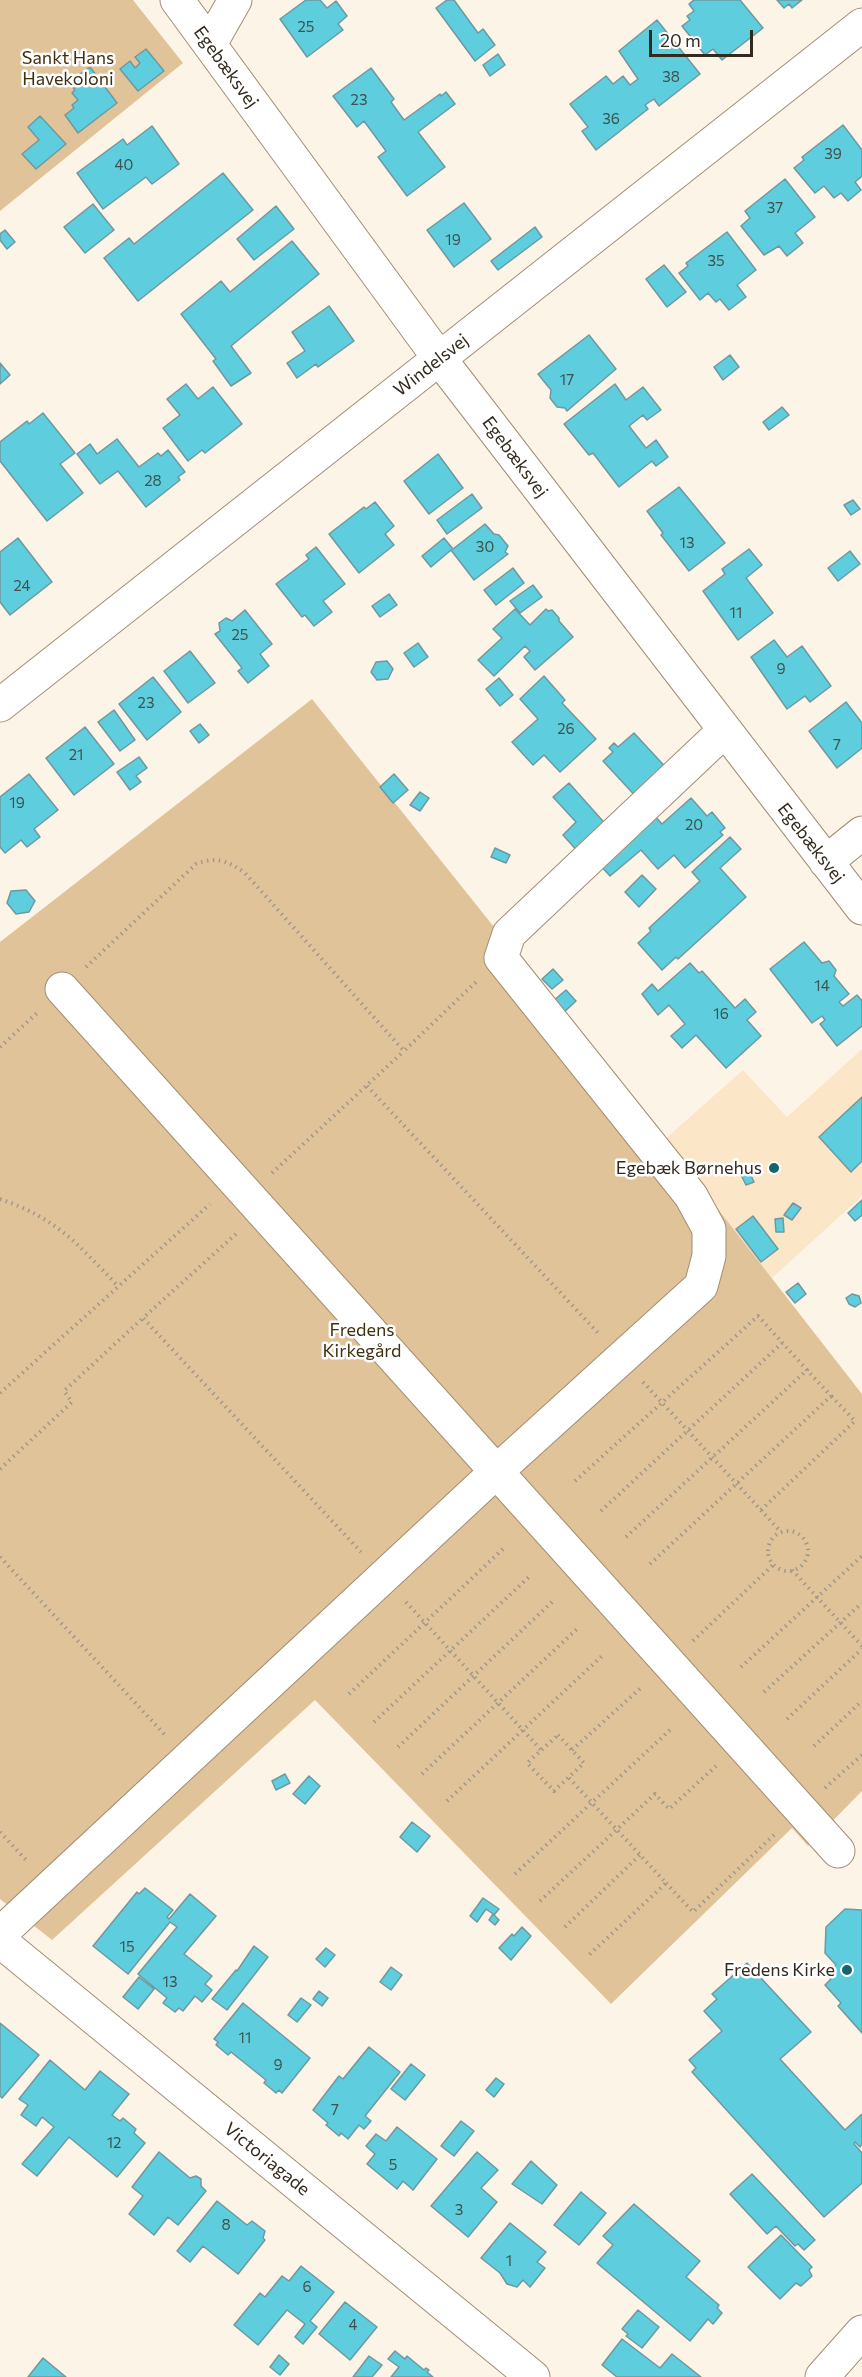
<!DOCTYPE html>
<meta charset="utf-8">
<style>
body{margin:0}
#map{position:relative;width:862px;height:2377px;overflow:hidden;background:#fdf4e8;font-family:Commissioner,sans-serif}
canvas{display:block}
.scale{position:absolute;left:649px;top:30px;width:104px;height:27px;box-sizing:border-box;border:3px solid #332a1f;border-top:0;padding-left:8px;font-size:18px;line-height:21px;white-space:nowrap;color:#332a1f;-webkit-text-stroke:4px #fff;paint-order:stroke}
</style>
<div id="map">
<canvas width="862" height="2377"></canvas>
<div class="scale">20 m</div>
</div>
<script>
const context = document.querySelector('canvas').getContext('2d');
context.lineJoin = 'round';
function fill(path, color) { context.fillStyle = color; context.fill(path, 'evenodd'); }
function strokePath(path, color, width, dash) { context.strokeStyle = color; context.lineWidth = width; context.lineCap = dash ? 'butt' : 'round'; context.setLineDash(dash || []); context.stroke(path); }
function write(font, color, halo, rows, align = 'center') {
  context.font = font + ' Commissioner,sans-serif'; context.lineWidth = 5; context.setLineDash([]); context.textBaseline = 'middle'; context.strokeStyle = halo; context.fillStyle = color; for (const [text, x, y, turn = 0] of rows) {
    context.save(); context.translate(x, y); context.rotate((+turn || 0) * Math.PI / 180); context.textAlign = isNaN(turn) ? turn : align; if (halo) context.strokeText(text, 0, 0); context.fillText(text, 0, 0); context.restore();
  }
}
const built = new Path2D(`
 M 862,1049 L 862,1196 L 771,1279 L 664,1140 L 743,1070 L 787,1117 Z`);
const green = new Path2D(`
 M 0,0 L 133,0 L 183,63 L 0,211 Z
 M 312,699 L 664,1140 L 862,1394 L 862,1791 L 808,1846 L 792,1828 L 611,2004 L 315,1700 L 52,1940 L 0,1899 L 0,942 Z`);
const building = new Path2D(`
 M 306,0 L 320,0 L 327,8 L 336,1 L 347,16 L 338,24 L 343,30 L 307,57 L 280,19 Z
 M 447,0 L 454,0 L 478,33 L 483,29 L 495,45 L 475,61 L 436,8 Z
 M 694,0 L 740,0 L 763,28 L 722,60 L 713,49 L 705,55 L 682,26 L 690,20 L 687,16 L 694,11 L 689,4 Z
 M 777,0 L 802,0 L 792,8 L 789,4 L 784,8 Z
 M 657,20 L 700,74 L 659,106 L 654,99 L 645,105 L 648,109 L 596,150 L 582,131 L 588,127 L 570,104 L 606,76 L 613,84 L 623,76 L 630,85 L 638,79 L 619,51 Z
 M 146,49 L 164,71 L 138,91 L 120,69 L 130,61 L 135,68 L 140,63 L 135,57 Z
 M 498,54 L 505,65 L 490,76 L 483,65 Z
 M 90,67 L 117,103 L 78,133 L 65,115 L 74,108 L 72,105 L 78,100 L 72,93 L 75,90 L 69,82 Z
 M 371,68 L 394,99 L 391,102 L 404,120 L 440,94 L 441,96 L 446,92 L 455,104 L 418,132 L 445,167 L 407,196 L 378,157 L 386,151 L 364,121 L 357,127 L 333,96 Z
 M 40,116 L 66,144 L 36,169 L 22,154 L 39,140 L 28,127 Z
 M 843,125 L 862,150 L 862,176 L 855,182 L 861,190 L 848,201 L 841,193 L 834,198 L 824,186 L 815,193 L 794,168 L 804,160 L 802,157 Z
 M 152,126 L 179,164 L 152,184 L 146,177 L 103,209 L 77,173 L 123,139 L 127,145 Z
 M 223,173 L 253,210 L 138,301 L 104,258 L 129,238 L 134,244 Z
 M 785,179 L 815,217 L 795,233 L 803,243 L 787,256 L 779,246 L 764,255 L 741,226 L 750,218 L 745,211 Z
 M 464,203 L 491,239 L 454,267 L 427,230 Z
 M 93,204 L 114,230 L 85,253 L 64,227 Z
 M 276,206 L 294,229 L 254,260 L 237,239 Z
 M 535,227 L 542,237 L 498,270 L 491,261 Z
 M 5,230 L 15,242 L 7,249 L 0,240 L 0,234 Z
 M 727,232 L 756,270 L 737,285 L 746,297 L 729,310 L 720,299 L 716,302 L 708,293 L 700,300 L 679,273 L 688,266 L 686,263 Z
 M 292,241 L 319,274 L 231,346 L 251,373 L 231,386 L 213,361 L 216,359 L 181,314 L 221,281 L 230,292 Z
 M 664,265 L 686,292 L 667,307 L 646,279 Z
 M 329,306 L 354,341 L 318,367 L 316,364 L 297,378 L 287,363 L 305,351 L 292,332 Z
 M 589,335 L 616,369 L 567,411 L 565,408 L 557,407 L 550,398 L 551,390 L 538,374 Z
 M 730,355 L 739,367 L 723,380 L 714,367 Z
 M 0,363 L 10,375 L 0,384 Z
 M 186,384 L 198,399 L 213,387 L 242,424 L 205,453 L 202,450 L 188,461 L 163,428 L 180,415 L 167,399 Z
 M 615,384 L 626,400 L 643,387 L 661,410 L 647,420 L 643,415 L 629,426 L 646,448 L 656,440 L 668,457 L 656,466 L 652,461 L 619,487 L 593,453 L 589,455 L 564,424 Z
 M 782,407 L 789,415 L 769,430 L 763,422 Z
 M 43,413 L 75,453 L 60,464 L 83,493 L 47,521 L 0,461 L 0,442 L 27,421 L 29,424 Z
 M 117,439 L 139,467 L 158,453 L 161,456 L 168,450 L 185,472 L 178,477 L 180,480 L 146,507 L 118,471 L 100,484 L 77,454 L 90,444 L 97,454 Z
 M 438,454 L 463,488 L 429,514 L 404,481 Z
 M 679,487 L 725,543 L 689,571 L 661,535 L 663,533 L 647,511 Z
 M 472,494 L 482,508 L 447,534 L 437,520 Z
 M 853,500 L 860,509 L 851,515 L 844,505 Z
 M 375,502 L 394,526 L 385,534 L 394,545 L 359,573 L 329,534 L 364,507 L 366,509 Z
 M 485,524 L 494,534 L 499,535 L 508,546 L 505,552 L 508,554 L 474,580 L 451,550 L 431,567 L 422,556 L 444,538 L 453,549 Z
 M 18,538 L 52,582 L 10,615 L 0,602 L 0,552 Z
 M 316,547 L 345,584 L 323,601 L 332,612 L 314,626 L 305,615 L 302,617 L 276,584 L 309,559 L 306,555 Z
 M 749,549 L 762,565 L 746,578 L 773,613 L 738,640 L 703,591 L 725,574 L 722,569 Z
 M 850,551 L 860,564 L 838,581 L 828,568 Z
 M 513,568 L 524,583 L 496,605 L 484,590 Z
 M 533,585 L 542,597 L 520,613 L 510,601 Z
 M 389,594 L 397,605 L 380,617 L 372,606 Z
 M 515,609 L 530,625 L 546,609 L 548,611 L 552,610 L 559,618 L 559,621 L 573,637 L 535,670 L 524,657 L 530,651 L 525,646 L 494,676 L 478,660 L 502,638 L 493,629 Z
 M 245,610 L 272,644 L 260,654 L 269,666 L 248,683 L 238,671 L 242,668 L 215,634 L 220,631 L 219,623 L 226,618 L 232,621 Z
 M 774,640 L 787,657 L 802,646 L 831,686 L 810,702 L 805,696 L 787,709 L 751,657 Z
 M 418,643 L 428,657 L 414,667 L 404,653 Z
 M 190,651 L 215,683 L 188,703 L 164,671 Z
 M 387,661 L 393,669 L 388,679 L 377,680 L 371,672 L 376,662 Z
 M 544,676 L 565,700 L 562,703 L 596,739 L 560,772 L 544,755 L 533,765 L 512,742 L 538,719 L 520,699 Z
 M 153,677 L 181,712 L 147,740 L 119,704 Z
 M 499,678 L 513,695 L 500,706 L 486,689 Z
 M 846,702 L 862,723 L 862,748 L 837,768 L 809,731 Z
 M 114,710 L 135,740 L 120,751 L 98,722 Z
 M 200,724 L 209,735 L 199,743 L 190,731 Z
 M 85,727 L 114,764 L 74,795 L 46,758 Z
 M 634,733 L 671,773 L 640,801 L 603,761 L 613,752 L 609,748 L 614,743 L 618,747 Z
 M 139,757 L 147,768 L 136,776 L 141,782 L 130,790 L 117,772 Z
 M 29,774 L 58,810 L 34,829 L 40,837 L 27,847 L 21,840 L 5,853 L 0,847 L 0,797 Z
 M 394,774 L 408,790 L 393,803 L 380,787 Z
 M 569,783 L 609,828 L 580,854 L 563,835 L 576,822 L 553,797 Z
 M 420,792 L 429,798 L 420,811 L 410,805 Z
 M 691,798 L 707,816 L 712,812 L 725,828 L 720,832 L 723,835 L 685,868 L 674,855 L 658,869 L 641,850 L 610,876 L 599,864 L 654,815 L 662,824 Z
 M 730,837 L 741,849 L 720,868 L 746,897 L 678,959 L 676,957 L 662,970 L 638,943 L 651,931 L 649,928 L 700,881 L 692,872 Z
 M 495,848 L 510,855 L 506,863 L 491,857 Z
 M 642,875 L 656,889 L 639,907 L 625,892 Z
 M 26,890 L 35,901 L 29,912 L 16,914 L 7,903 L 11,891 Z
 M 804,942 L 822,963 L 829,961 L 836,970 L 834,976 L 849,994 L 839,1002 L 843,1006 L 857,995 L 862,1001 L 862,1026 L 837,1046 L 820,1024 L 825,1020 L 822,1016 L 812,1023 L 770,969 Z
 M 690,963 L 699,973 L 702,971 L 735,1008 L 745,999 L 756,1012 L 747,1020 L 761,1036 L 726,1068 L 696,1035 L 682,1048 L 671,1036 L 685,1024 L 669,1005 L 658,1015 L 642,994 L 652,984 L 658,991 Z
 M 553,969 L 563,980 L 552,989 L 542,979 Z
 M 566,990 L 576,1001 L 563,1013 L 553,1001 Z
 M 862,1097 L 862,1161 L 851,1172 L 819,1137 Z
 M 749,1171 L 754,1182 L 746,1185 L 741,1175 Z
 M 862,1200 L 862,1215 L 855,1221 L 848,1213 Z
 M 793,1203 L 801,1208 L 792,1220 L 784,1215 Z
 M 753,1216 L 778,1249 L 761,1262 L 736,1229 Z
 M 783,1218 L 784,1232 L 776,1232 L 775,1219 Z
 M 798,1283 L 806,1294 L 795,1303 L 786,1292 Z
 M 852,1294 L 859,1296 L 861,1303 L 855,1307 L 849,1304 L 846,1298 Z
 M 285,1774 L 290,1783 L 276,1790 L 272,1781 Z
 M 309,1776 L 320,1786 L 305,1804 L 293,1794 Z
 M 412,1822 L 430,1836 L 417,1852 L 400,1837 Z
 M 145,1888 L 173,1910 L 167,1917 L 169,1919 L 190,1894 L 216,1916 L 184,1954 L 212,1976 L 205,1984 L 212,1990 L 202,2002 L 195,1996 L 183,2011 L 179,2008 L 175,2012 L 163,2003 L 167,1998 L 138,1974 L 177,1927 L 170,1922 L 128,1974 L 93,1946 L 137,1892 L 139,1894 Z
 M 483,1898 L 499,1909 L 494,1915 L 499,1920 L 495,1925 L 489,1920 L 493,1914 L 486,1909 L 477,1922 L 470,1916 Z
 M 845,1909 L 862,1910 L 862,2033 L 838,2006 L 841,2003 L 825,1985 L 831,1979 L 826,1975 L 836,1965 L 825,1953 L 826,1927 Z
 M 522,1927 L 531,1936 L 511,1960 L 499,1948 L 512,1934 L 514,1936 Z
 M 254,1946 L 268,1957 L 227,2010 L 212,1999 L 236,1970 L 237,1971 Z
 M 326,1948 L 335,1955 L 325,1967 L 316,1959 Z
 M 747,1963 L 811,2032 L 780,2059 L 845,2130 L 862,2114 L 862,2144 L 860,2147 L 855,2142 L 854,2144 L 862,2153 L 862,2183 L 824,2217 L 692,2072 L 696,2068 L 689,2060 L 722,2031 L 704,2011 L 717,1999 L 712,1994 Z
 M 391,1967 L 402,1975 L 391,1990 L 380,1982 Z
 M 139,1977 L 154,1989 L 138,2009 L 123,1997 Z
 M 319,1991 L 328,1998 L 322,2006 L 313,1999 Z
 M 301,1998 L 311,2005 L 297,2022 L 288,2015 Z
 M 243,2003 L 310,2058 L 282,2093 L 279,2090 L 276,2093 L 264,2083 L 266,2080 L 231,2052 L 228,2055 L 216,2045 L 218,2042 L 214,2039 Z
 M 0,2023 L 39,2055 L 2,2098 L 0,2096 Z
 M 369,2047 L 400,2072 L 365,2116 L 371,2121 L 364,2129 L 359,2125 L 348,2139 L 341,2133 L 339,2136 L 326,2125 L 328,2123 L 313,2110 L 339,2076 L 343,2079 Z
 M 50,2060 L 85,2090 L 100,2071 L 129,2094 L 112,2115 L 120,2121 L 123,2118 L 136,2129 L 134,2133 L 145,2143 L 117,2177 L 69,2137 L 37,2176 L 22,2164 L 54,2127 L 42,2117 L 36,2126 L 21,2115 L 28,2105 L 19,2099 Z
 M 411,2064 L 425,2075 L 405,2100 L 391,2089 Z
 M 496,2078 L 504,2084 L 494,2097 L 486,2090 Z
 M 461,2121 L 474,2131 L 454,2156 L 441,2146 Z
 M 397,2127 L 437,2159 L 413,2190 L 403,2181 L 397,2189 L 367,2164 L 375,2154 L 366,2146 L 376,2134 L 386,2141 Z
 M 159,2152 L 190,2178 L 196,2176 L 201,2179 L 201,2186 L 206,2191 L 178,2225 L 168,2217 L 154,2235 L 129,2214 L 143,2196 L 132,2187 Z
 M 477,2152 L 498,2170 L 481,2188 L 497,2202 L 468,2237 L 431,2206 Z
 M 531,2161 L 557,2185 L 542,2204 L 512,2184 Z
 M 752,2174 L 815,2240 L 804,2250 L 798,2244 L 795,2246 L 776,2226 L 767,2234 L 730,2194 Z
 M 581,2192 L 606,2213 L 579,2245 L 554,2225 Z
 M 217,2201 L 247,2225 L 252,2221 L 265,2231 L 263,2238 L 265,2240 L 238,2274 L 203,2246 L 190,2262 L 177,2251 Z
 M 634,2204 L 700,2261 L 686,2277 L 719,2305 L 717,2308 L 722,2313 L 713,2324 L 708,2319 L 690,2341 L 597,2263 L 613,2245 L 603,2236 Z
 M 510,2223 L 546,2252 L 537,2262 L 545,2268 L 530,2287 L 523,2280 L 517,2287 L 507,2284 L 500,2273 L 481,2258 Z
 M 781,2235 L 812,2267 L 809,2270 L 812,2276 L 801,2286 L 796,2283 L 780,2299 L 748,2267 Z
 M 301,2266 L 334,2292 L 310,2321 L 317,2327 L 303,2344 L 295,2337 L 305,2324 L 287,2310 L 258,2345 L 234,2325 L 260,2293 L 265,2297 L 282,2276 L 289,2281 Z
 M 345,2302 L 377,2327 L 350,2360 L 319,2334 Z
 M 638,2310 L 659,2327 L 642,2348 L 626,2336 L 628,2334 L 622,2329 Z
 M 622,2339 L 660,2368 L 672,2354 L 701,2377 L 617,2377 L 602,2365 Z
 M 395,2351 L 405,2359 L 407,2356 L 424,2370 L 426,2368 L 429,2370 L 427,2372 L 433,2377 L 391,2377 L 399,2367 L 388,2359 Z
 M 279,2355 L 289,2364 L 280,2375 L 270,2367 Z
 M 369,2356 L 382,2365 L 372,2377 L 353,2377 Z
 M 43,2358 L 66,2377 L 28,2377 Z`);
const path = new Path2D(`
 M 86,967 L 196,864 C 217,856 228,861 245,873 L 404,1051 L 477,981
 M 0,1047 L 37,1013
 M 367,1086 L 600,1335
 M 272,1173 L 404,1051
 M 0,1199 C 58,1219 77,1244 118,1286
 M 236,1234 L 143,1318 L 361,1552
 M 643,1382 L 781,1532
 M 0,1393 L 210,1204
 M 0,1469 L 72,1402 L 64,1391 L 143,1318
 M 575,1481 L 758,1316 L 807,1370 L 626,1537
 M 761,1510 L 855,1421 L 831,1396
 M 601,1511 L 782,1343
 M768 1551a20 20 0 1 1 40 0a20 20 0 1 1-40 0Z
 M 0,1557 L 165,1735
 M 650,1564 L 831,1396 L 807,1370
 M 792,1570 L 862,1646
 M 406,1602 L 541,1750
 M 693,1641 L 774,1564
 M 741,1667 L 862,1556
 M 764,1692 L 862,1603
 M 349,1694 L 504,1548
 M 787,1719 L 862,1649
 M 374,1722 L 530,1576
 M 558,1735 L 584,1763 L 554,1791 L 527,1763 Z
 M 814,1746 L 862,1701
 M 398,1747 L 553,1601
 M 572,1750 L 643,1686
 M 422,1774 L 578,1628
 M 569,1778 L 666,1883 L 589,1955
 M 825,1788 L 862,1755
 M 447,1801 L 603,1655
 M 0,1832 L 28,1862
 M 515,1874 L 670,1730
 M 666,1883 L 693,1912 L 777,1832
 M 540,1901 L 655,1794 L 669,1809 L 716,1766
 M 565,1927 L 640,1855`);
const minor = new Path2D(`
 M 177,0 L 439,358 L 862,908
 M 210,44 L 235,0
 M 0,705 L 862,25
 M 826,862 L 862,833
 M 62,989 L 838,1851
 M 0,1934 L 497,1471 L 701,1286 L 709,1256 L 709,1229 L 691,1196 L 501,958 L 509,934 L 725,730
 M 0,1941 L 533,2377
 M 822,2377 L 862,2332`);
const markers = [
 [774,1168,6,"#15636d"],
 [847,1970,6,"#15636d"]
];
const numberNames = [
 ["25",306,27],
 ["38",671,77],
 ["23",359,100],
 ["36",611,119],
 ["39",833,154],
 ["40",124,165],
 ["37",775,208],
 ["19",453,240],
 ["35",716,261],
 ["17",567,380],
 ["28",153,481],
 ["13",687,543],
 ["30",485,547],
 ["24",22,586],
 ["11",736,613],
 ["25",240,635],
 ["9",781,669],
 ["23",146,703],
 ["26",566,729],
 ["7",837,745],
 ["21",76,755],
 ["19",17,803],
 ["20",694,825],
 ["14",822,986],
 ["16",721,1014],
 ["15",127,1947],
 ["13",170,1982],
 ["11",245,2038],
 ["9",278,2065],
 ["7",335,2110],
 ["12",114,2143],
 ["5",393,2165],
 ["3",459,2210],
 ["8",226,2225],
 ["1",509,2261],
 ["6",307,2287],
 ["4",353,2325]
];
const parkNames = [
 ["Sankt Hans",68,58],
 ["Havekoloni",68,79],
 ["Fredens",362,1330],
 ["Kirkegård",362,1351]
];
const streetNames = [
 ["Egebæksvej",226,67,54],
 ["Windelsvej",431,365,-38],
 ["Egebæksvej",515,457,53],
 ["Egebæksvej",811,843,52],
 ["Victoriagade",267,2159,39]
];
const poiNames = [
 ["Egebæk Børnehus",762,1168],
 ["Fredens Kirke",835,1970]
];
fill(built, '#fbe6c8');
fill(green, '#e1c399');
fill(building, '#5ecddd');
strokePath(building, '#6f999f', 1.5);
strokePath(minor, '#a28e72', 35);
strokePath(path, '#a1988c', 4, [1.5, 4.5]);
strokePath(minor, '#fff', 33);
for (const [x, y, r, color] of markers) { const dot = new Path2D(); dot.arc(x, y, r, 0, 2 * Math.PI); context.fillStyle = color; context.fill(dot); strokePath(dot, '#fff', 2); }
write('15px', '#3e534e', null, numberNames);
write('18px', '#422f10', '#fff', parkNames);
write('18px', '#332a1f', '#fff', streetNames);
write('18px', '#332a1f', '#fff', poiNames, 'right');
</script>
